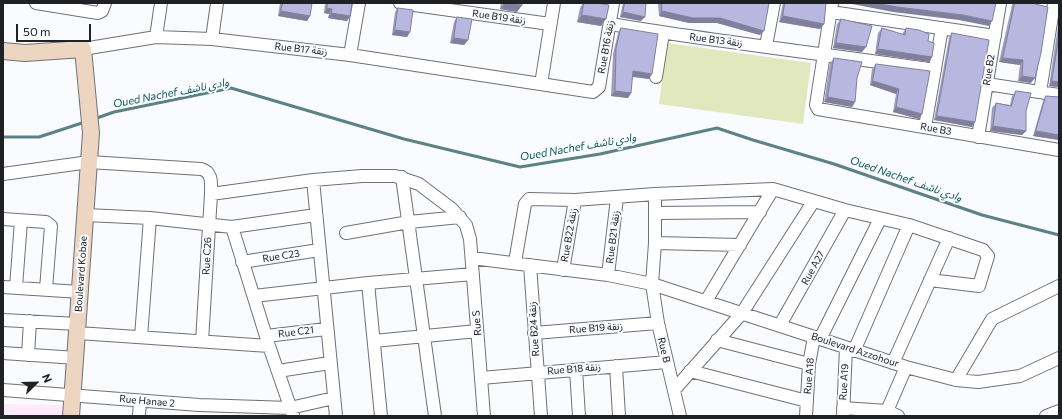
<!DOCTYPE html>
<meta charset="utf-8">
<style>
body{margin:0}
#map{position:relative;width:1062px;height:419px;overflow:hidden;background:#fafbff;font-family:Commissioner,sans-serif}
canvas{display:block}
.frame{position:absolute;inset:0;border:4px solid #202125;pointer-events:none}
.north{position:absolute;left:16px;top:363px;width:40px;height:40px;-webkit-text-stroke:3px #fafbff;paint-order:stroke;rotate:67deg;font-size:11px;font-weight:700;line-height:16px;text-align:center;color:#202125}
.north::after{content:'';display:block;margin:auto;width:14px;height:18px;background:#202125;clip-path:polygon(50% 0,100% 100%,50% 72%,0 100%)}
.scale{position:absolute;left:16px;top:24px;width:75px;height:18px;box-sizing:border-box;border:2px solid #202125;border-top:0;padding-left:5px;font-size:12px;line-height:14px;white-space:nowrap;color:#202125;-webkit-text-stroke:3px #fafbff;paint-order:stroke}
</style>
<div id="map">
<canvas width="1062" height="419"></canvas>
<div class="frame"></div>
<div class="north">N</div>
<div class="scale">50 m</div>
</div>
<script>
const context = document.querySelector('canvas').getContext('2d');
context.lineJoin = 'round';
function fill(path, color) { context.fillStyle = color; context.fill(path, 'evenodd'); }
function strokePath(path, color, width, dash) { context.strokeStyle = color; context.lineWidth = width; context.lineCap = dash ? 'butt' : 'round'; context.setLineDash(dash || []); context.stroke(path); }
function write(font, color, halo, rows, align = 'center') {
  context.font = font + ' Commissioner,"Noto Sans Arabic",sans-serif'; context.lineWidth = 4; context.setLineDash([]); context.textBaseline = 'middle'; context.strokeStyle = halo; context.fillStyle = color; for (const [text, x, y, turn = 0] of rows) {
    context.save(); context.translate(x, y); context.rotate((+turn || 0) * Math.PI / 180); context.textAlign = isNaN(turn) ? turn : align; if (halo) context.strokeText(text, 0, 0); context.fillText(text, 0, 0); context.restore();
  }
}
const education = new Path2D(`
 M 3,404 L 62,405 L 62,416 L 3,416 Z`);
const green = new Path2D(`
 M 667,43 L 811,63 L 803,124 L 659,104 Z`);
const stream = new Path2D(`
 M 94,119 L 114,112 L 231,88 L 404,139 L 520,167 L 600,154 L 717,128 L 753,140 L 834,164 L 982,215 L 1059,235
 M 3,137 L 39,137 L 85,122`);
const street = new Path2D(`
 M 36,3 L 98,13 L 102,11 L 105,3
 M 400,3 L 550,24
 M 832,3 L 816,105 L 818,109 L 1059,150
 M 831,12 L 995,36
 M 610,24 C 718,42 827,54 935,70
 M 156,37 L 161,3
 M 212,39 L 217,3
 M 766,46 L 774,3
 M 83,49 L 156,37 L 212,39 L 350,55 L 593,92 L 599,87 L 613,3
 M 350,55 L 359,3
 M 656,77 L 663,33
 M 541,84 L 554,3
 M 987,84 L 1059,95
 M 1040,92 L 1054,3
 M 925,127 L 942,28
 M 978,137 L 1000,3
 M 3,174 L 89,162 L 201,169 C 213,172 211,184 211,194 L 202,341
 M 402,177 L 435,416
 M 313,180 L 336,416
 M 211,194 L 313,180 L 362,176 L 395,176 L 419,184 L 452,209 L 466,225 L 470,239 L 484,416
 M 655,194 L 655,243 L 652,284 L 658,323 L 680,416
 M 655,213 L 760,212
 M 86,215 L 150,218 L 232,227 L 316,215
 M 3,219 L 46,222 L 51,226 L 46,289
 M 232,227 L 269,346 L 293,415
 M 346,233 L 409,222 L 460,217
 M 655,243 L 740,245
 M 472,258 L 608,275 L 652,284 L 906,367 L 956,380 L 978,382 L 1020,376 L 1059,358
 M 242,262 L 319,250
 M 515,262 L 525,204 L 529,199 L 575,200 L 655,194 L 773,189 L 845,210 L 909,225 L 983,250 L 988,256 L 979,286 L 930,280
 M 530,265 L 541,416
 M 563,270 L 575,200
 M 608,275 L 617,198
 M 368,283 L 381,416
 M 3,287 L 80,292
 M 16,287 L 21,221
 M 254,296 L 368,283 L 473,274
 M 706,301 L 773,189
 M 3,320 L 78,324
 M 780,325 L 845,210
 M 78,333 L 269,346
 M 534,333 L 658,323
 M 266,336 L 326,329
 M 141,337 L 150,218
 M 820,339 L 880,219
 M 717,340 L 809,364
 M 374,341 L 477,331
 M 854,351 L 909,225
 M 3,353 L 76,358
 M 28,355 L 30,321
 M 893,363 L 949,238
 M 616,366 L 619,416
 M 576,370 L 579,416
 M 278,371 L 330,363
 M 690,371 L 807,401
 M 481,378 L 667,362
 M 956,380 L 992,319 L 1059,286
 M 3,390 L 199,405 L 290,408 L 334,398
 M 674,390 L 742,313 L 813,202
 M 843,408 L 887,411 L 898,416
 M 887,411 L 906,367
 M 139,416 L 140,401
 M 806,416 L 809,364 L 814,337
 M 843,416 L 846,348
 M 1046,416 L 1059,411`);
const secondary = new Path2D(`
 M 3,51 L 25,53 L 83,49 L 91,133 L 71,416`);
const wall = new Path2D(`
 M 280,3 L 312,3 L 307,21 L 278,16 Z
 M 325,3 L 352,3 L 350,16 L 347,21 L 328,18 L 329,14 L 324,13 Z
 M 501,3 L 522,3 L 522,5 L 517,12 L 500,9 Z
 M 583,3 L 597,3 L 601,26 L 577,22 L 580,8 Z
 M 623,3 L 646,3 L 641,21 L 620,17 Z
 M 658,3 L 769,3 L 760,35 L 717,23 L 689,23 L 659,16 Z
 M 783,3 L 826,3 L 824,24 L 820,29 L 779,22 Z
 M 1013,3 L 1031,3 L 1031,83 L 1018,81 L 1020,65 L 999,62 L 1012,5 Z
 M 398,8 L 410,32 L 407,37 L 392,35 L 395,12 Z
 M 457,17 L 468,40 L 464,45 L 450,43 L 454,22 Z
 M 841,19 L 862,52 L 833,48 L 837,24 Z
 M 1059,19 L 1059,87 L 1049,86 Z
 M 621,28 L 649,79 L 632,77 L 631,93 L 628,98 L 611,96 L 613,54 L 618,33 Z
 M 882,28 L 902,34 L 906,28 L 928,41 L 932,57 L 929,62 L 875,54 L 878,33 Z
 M 952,33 L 975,122 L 972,127 L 934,120 L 949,38 Z
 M 834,58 L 857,78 L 855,102 L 852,107 L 824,102 L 830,63 Z
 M 876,64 L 922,114 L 919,119 L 893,112 L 896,94 L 870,85 L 872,69 Z
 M 1016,91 L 1026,111 L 1026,131 L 1022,135 L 990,131 L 992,108 L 996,103 L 1010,105 L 1012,96 Z
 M 1046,96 L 1059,97 L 1059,140 L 1033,136 L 1043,101 Z`);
const shadedWall = new Path2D(`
 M 505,3 L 511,3 L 522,5 L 517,12 L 500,9 Z
 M 847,3 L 875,3 L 963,15 L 992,21 L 989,26 L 959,20 L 893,12 Z
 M 327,8 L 332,9 L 329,14 L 324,13 Z
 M 281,11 L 310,16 L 307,21 L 278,16 Z
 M 662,11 L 720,18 L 764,31 L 760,35 L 717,23 L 689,23 L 659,16 Z
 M 623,12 L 645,17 L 641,21 L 620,17 Z
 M 331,13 L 350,16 L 347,21 L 328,18 Z
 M 582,15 L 606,19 L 601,26 L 577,22 Z
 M 783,16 L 824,24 L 820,29 L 779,22 Z
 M 395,30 L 410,32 L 407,37 L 392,35 Z
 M 454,38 L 468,40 L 464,45 L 450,43 Z
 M 836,43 L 866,47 L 862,52 L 833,48 Z
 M 878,49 L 932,57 L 929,62 L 875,54 Z
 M 1003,58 L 1023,60 L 1020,65 L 999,62 Z
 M 633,71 L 652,74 L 649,79 L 629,76 Z
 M 1022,76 L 1035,78 L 1031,83 L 1018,81 Z
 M 873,81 L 899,89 L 896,94 L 870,85 Z
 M 1052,81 L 1059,82 L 1059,87 L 1049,86 Z
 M 615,91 L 631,93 L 628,98 L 611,96 Z
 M 828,97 L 855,102 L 852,107 L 824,102 Z
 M 896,107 L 922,114 L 919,119 L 893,112 Z
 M 937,116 L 975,122 L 972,127 L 934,120 Z
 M 993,126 L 1026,131 L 1022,135 L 990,131 Z
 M 1036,131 L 1059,135 L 1059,140 L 1033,136 Z`);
const building = new Path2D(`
 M 283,3 L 312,3 L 310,16 L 281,11 Z
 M 328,3 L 352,3 L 350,16 L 331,13 L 332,9 L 327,8 Z
 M 511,3 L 522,3 L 522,5 Z
 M 584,3 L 597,3 L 609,5 L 606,19 L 582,15 Z
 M 625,3 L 646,3 L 645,17 L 623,12 Z
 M 662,3 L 769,3 L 764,31 L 720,18 L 693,18 L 662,11 Z
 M 785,3 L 826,3 L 824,24 L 783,16 Z
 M 875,3 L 996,3 L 992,21 L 963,15 L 897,7 Z
 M 1015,3 L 1031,3 L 1048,7 L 1041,53 L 1035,78 L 1022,76 L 1023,60 L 1003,58 Z
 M 398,8 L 413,10 L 410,32 L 395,30 Z
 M 457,17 L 472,19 L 468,40 L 454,38 Z
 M 841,19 L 872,26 L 866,47 L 836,43 Z
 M 621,28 L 658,34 L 652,74 L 633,71 L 631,93 L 615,91 L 616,49 Z
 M 882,28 L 905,35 L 906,28 L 919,30 L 929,34 L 928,41 L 934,43 L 932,57 L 878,49 Z
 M 952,33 L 989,40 L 975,122 L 937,116 Z
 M 1059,36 L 1059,82 L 1052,81 Z
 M 834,58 L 862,62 L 857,78 L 855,102 L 828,97 Z
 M 876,64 L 930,71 L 922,114 L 896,107 L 899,89 L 873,81 Z
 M 1016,91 L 1031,93 L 1026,111 L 1026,131 L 993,126 L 996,103 L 1011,106 Z
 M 1046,96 L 1059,97 L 1059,135 L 1036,131 Z`);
const streetNames = [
 ["Rue B19 زنقة",499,17,8],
 ["Rue B13 زنقة",716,40,7],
 ["Rue B16 زنقة",606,47,-80],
 ["Rue B17 زنقة",301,49,6],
 ["Rue B2",989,70,-81],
 ["Rue B3",936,129,10],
 ["Rue B22 زنقة",569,235,-80],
 ["Rue B21 زنقة",613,237,-83],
 ["Rue C26",207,256,-87],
 ["Rue C23",281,256,-9],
 ["Rue A27",813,268,-61],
 ["Boulevard Kobae",81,274,-86],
 ["Rue S",477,323,-94],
 ["Rue B19 زنقة",596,328,-4],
 ["Rue B24 زنقة",534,329,-94],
 ["Rue C21",296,332,-7],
 ["Rue B",664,350,77],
 ["Boulevard Azzohour",855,350,18],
 ["Rue B18 زنقة",574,369,-5],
 ["Rue A18",809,376,-85],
 ["Rue A19",844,382,-87],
 ["Rue Hanae 2",147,401,5]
];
const waterNames = [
 ["Oued Nachef وادي ناشف",171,93,-11],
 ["Oued Nachef وادي ناشف",578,147,-10],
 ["Oued Nachef وادي ناشف",906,179,19]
];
fill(education, '#feeafa');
fill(green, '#e1e8be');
strokePath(stream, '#5d8286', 3);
strokePath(street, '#6e717a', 14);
strokePath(secondary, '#6e717a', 18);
strokePath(street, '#fff', 12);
strokePath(secondary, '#ecd6c1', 16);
fill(wall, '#9e9dc0');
fill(shadedWall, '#81809c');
fill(building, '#b8b7df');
strokePath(building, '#81809c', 1);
write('10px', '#202125', '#fafbff', streetNames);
write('italic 11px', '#0a5a5d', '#fafbff', waterNames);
</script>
